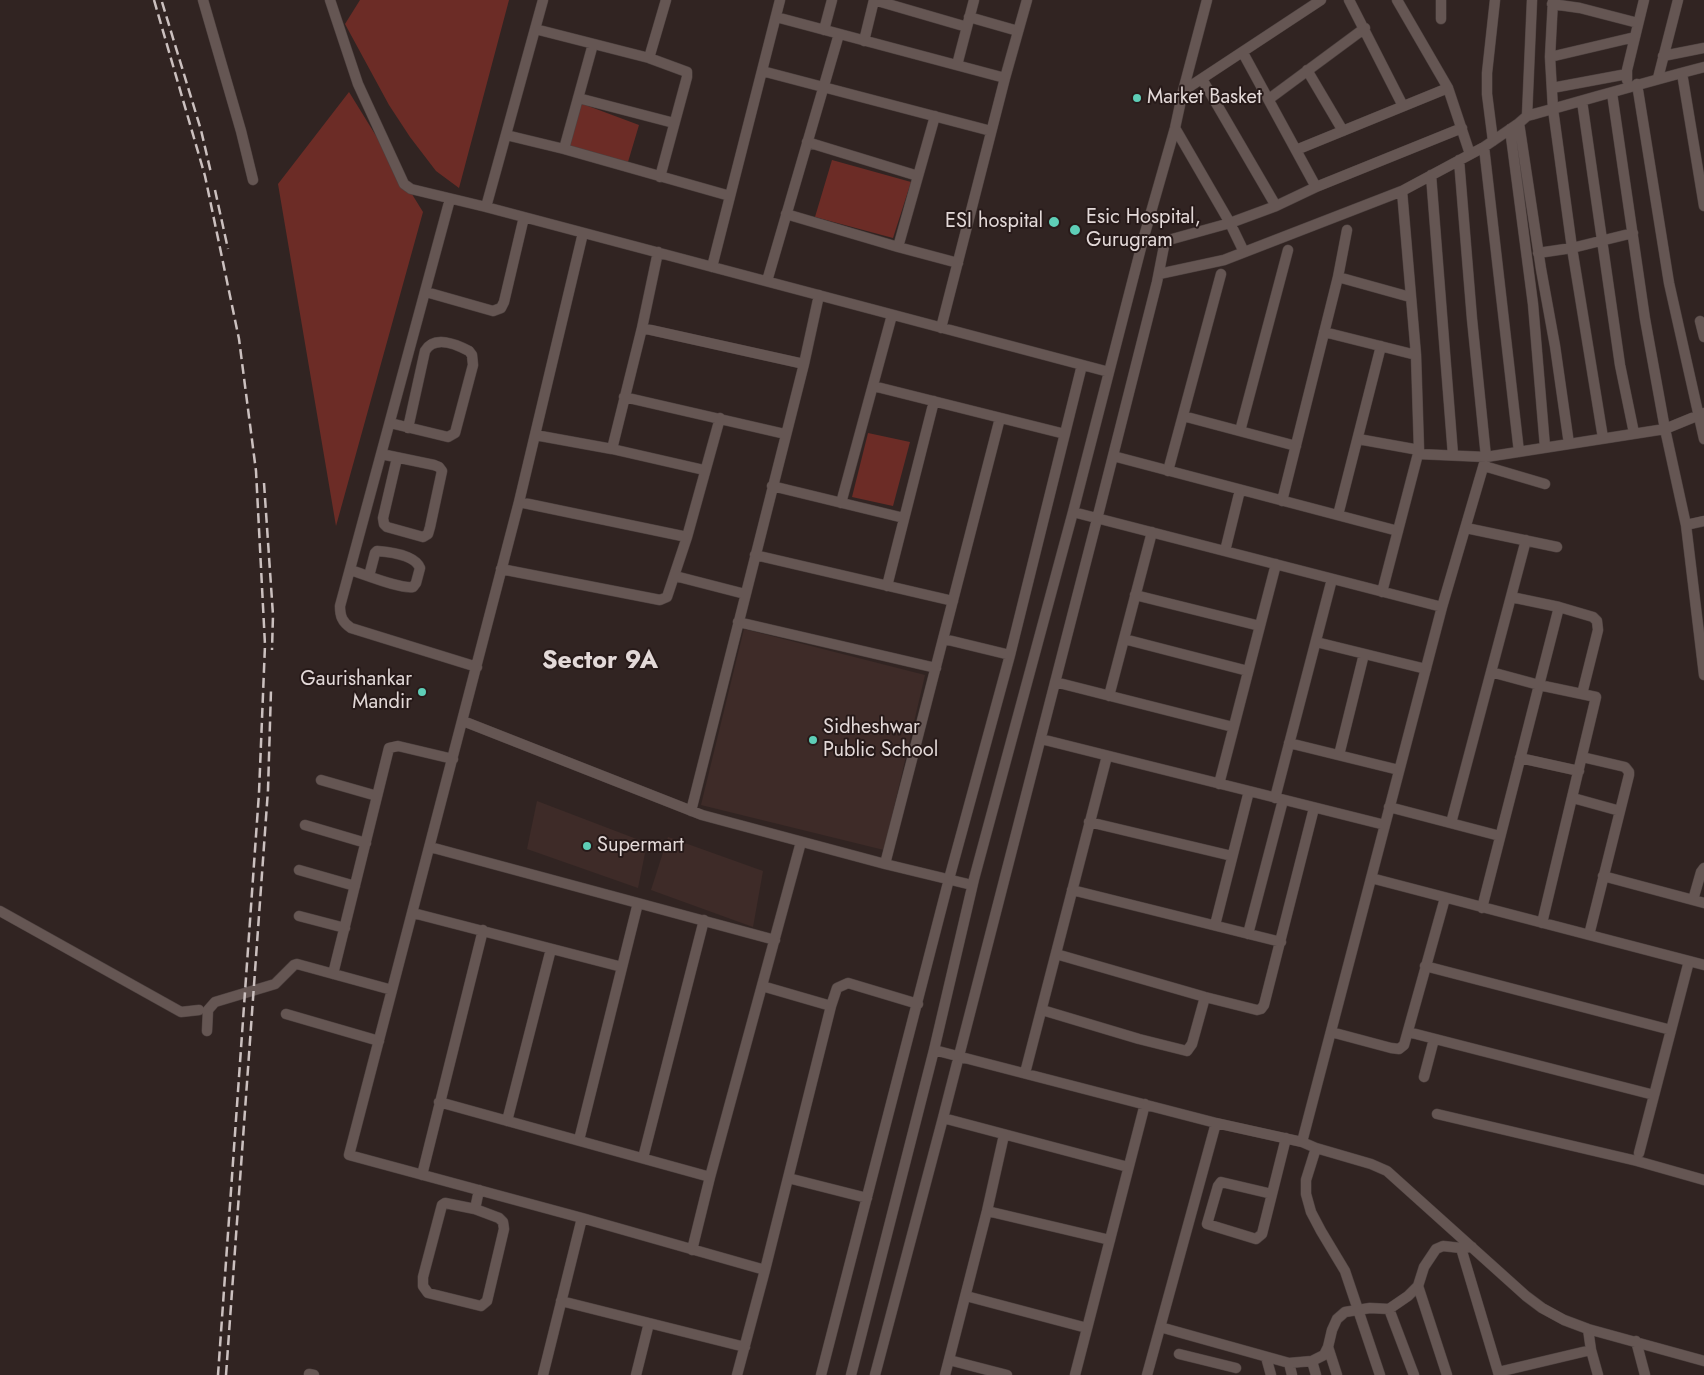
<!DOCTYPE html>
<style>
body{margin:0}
canvas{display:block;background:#312422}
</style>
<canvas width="1704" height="1375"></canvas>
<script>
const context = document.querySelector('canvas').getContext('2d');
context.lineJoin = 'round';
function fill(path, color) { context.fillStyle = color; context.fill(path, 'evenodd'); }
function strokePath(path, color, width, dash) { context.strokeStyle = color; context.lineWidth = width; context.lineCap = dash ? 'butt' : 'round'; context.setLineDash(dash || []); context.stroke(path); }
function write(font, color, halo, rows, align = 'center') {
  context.font = font + ' Jost,sans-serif'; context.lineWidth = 4; context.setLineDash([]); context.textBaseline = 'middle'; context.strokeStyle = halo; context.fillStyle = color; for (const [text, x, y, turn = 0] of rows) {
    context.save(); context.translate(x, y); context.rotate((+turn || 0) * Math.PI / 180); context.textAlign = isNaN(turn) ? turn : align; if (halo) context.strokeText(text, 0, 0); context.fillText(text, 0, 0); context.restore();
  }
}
const built = new Path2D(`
 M 744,629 L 925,675 L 884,850 L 701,805 Z
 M 537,801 L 647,843 L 638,888 L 527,849 Z
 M 668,837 L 763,871 L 753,927 L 651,890 Z`);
const green = new Path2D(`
 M 360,0 L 509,0 L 459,188 L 436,171 L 410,137 L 389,105 L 345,24 Z
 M 349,92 L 423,212 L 336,526 L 278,184 Z
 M 580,103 L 639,125 L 628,162 L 568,148 Z
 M 832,160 L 911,182 L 893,238 L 815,217 Z
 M 868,433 L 910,442 L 893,506 L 852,497 Z`);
const minor = new Path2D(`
 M 203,0 L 241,131 L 253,180
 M 330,0 L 358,84 L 404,184 L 411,189 L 486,207 L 1109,372
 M 874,0 L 967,27
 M 1349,0 L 1403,106
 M 1397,0 L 1448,88 L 1470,154
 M 1553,0 L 1550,57 L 1553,109 L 1572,248 L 1603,438
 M 1552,4 L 1580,8 L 1638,23
 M 776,17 L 1005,78
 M 969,17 L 1018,31
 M 1441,19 L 1441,0
 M 535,29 L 649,58 L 687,72 L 687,77 L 660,177
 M 824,30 L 832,0
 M 864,41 L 874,0
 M 1243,53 L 1316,187
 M 1663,56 L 1704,48
 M 1550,57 L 1635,37 L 1644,0
 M 649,58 L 666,0
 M 957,65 L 974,0
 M 1307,70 L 1343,131
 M 762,71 L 991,131
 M 1682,73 L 1704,206
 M 1658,78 L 1678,0
 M 1202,79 L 1276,206
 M 1627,80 L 1627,70 L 1635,37
 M 1637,84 L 1669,283 L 1704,439
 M 1552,88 L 1627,74
 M 1183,91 L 1321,0
 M 1612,93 L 1645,319 L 1665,429 L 1686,525 L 1704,675
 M 578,98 L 674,123
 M 1269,99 L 1365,28
 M 1582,101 L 1620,365 L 1634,433
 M 1527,116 L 1532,0
 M 1175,128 L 1230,223 L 1244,252
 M 1510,129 L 1533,304 L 1545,447
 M 506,135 L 564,149 L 730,196
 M 1493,141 L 1487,94 L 1487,73 L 1495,0
 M 807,142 L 918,176
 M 1484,147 L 1519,452
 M 564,149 L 593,44
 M 1296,150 L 1448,88
 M 1431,175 L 1453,455
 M 450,199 L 340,606 C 340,616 342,622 351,628 L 477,667
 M 486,207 L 543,0
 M 786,214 L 898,247 L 958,263
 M 583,233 L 519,502 L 349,1155 L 582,1218 L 765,1270
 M 1143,240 L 1165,241 L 1230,223 L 1276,206 L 1316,187 L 1462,128
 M 898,247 L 935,116
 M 1538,253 L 1572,248 L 1633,233
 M 712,267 L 780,0
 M 1159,274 L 1224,260 L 1402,191 L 1484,147 L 1519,123
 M 1338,277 L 1410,297
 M 767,281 L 839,34
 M 426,292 L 493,311 L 501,308 L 504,302 L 524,217
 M 1700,321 L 1704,337
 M 642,328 L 804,364
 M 941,328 L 1005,78 L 1027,0
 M 1324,332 L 1416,355
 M 873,386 L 1065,434
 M 624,397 L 785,434
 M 1183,416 L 1296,446
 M 390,423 L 448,437 L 455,433 L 473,365 L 472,355 L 469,351 C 456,344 434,335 425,351 L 408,428
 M 1240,431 L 1288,250
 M 535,435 L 612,449 L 704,470
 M 1358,439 L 1419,450
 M 1569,444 L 1555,346 L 1541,269 L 1519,123 L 1527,116 C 1586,100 1645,82 1704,67
 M 612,449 L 642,328 L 658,252
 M 381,454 L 434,465 L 439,467 L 442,471 L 430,527 L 428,534 L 423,537 L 387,527 L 384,524 L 383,518 L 397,458
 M 1418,454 L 1486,457 L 1665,429 L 1704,413
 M 1113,456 L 1398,531
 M 1484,466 L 1545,484
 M 1168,471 L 1221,274
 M 772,486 L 904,518
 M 1282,501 L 1338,277 L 1347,230
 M 519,502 L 687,537
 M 841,503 L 892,315
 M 1073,512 L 1442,607
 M 1338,515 L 1381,346
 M 1686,525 L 1704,521
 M 1466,528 L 1557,547
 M 1225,551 L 1240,490
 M 755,555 L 953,601
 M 501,569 L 660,600 L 667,597 L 687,537 L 720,418
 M 350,570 C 364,574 399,589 413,587 L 416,583 L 420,568 C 415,555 390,552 377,551 L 375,553 L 369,576
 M 675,576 L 745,594
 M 887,586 L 934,401
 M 1382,592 L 1419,450 L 1416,355 L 1402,191
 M 1135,595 L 1260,626
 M 1559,607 L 1593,617 L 1597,621 L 1598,630 L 1582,694
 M 738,622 L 936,668
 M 944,639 L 1010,655
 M 1124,639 L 1248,671
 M 1316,642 L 1426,669
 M 1491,672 L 1539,685 L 1596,697 L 1542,923
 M 1055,682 L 1233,727
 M 1109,696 L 1152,532
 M 463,721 L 702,815 L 885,864 L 972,885
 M 1041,739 L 1385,825
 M 1289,743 L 1399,770
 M 1339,755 L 1364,654
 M 1582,757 L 1625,767 L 1629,772 L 1629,775 L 1589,935
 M 1520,758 L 1579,771
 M 321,780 L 377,796
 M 1219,784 L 1276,564
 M 1275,798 L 1332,579
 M 1573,798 L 1620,811
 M 1389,807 L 1500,836
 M 691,811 L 804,364 L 819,295
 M 1089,822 L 1232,856
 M 1451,823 L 1526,540
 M 305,825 L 366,843
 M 430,847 L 775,940
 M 885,864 L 1000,418
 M 299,870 L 355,886
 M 1603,876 L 1704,903
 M 1371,878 L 1704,965
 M 1072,890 L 1281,942
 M 1693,900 L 1701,872 L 1704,868
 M 1482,908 L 1559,607 L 1511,597
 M 0,911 L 181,1012 L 199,1010
 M 413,913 L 622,967
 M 299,916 L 345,928
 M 1215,925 L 1249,791
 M 1248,934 L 1283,800
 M 1056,954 L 1205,997 L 1257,1010 L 1261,1009 L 1264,1005 L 1314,808
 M 1425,966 L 1671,1030
 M 333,974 L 389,748 L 398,746 L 453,759
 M 831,1006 L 837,988 L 848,983 L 918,1004
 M 1042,1010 L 1139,1039 L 1187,1051 L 1192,1044 L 1205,997
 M 286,1014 L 379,1041
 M 207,1031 L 208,1010 L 215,1002 L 275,984 L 294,965 L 297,964 L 392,990
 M 1331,1032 L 1391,1048 L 1399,1049 L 1404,1045 L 1445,898
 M 1408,1032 L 1654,1095
 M 934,1050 L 1216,1123 L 1302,1142 L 1316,1148 L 1371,1164 L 1387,1171 L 1397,1180 L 1526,1296 L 1542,1308 L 1564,1320 L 1588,1329 L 1704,1361
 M 1025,1073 L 1107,756
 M 1424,1077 L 1434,1039
 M 439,1102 L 710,1177
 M 1437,1114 L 1637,1161 L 1704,1180
 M 943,1118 L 1128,1167
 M 507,1121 L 551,949
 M 579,1140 L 638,903
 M 1302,1142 L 1442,607 L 1486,457 L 1472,319 L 1459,160
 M 1316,1148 L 1306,1180 L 1306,1194 L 1311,1212 L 1321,1231 L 1345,1271 L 1380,1375
 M 1639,1153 L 1689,961
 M 643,1158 L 704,920
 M 422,1175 L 483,930
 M 788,1178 L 867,1198
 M 1272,1194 L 1221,1182 L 1218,1186 L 1207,1224 L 1256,1239 L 1262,1234 L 1286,1138
 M 475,1209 L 499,1218 L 503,1222 L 504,1229 L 487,1301 L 481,1306 L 428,1293 L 423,1286 L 423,1277 L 442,1205 L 445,1203 L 475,1209 L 479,1190
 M 987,1211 L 1110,1240
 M 1461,1248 L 1499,1375
 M 692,1250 L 710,1177 L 801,842
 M 1418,1286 L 1447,1375
 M 966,1296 L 1087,1328
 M 561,1301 L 745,1347
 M 1389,1309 L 1414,1375
 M 1160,1327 L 1289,1363 L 1312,1361 L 1324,1355 L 1328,1347 L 1332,1330 L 1337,1319 L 1345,1312 L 1370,1308 L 1389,1309 L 1408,1296 L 1418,1286 L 1424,1267 L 1436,1249 L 1443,1246 L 1461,1248 L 1472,1247
 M 1588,1329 L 1591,1350 L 1598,1375
 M 1636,1341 L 1645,1375
 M 1328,1347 L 1337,1375
 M 1179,1354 L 1236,1368
 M 1266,1357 L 1271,1375
 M 949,1360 L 1007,1375
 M 1312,1361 L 1316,1375
 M 1289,1363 L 1292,1375
 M 1498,1372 L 1591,1350
 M 309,1374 L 314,1375
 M 543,1375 L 582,1218
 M 636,1375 L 649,1323
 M 737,1375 L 765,1270 L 831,1006 L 762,986
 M 821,1375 L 949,879 L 1010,655 L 1082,365
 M 851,1375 L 934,1050 L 974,879 L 1073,512 L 1143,240 L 1175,128 L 1183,91 L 1207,0
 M 875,1375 L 943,1118 L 1095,527 L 1157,282 L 1165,241
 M 945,1375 L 987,1211 L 1004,1135
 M 1075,1375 L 1145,1104
 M 1147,1375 L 1216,1123`);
const rail = new Path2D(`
 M 154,0 L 205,176 L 239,339 L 256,471 L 265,645 L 259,793 L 218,1375
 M 162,2 L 201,130 L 211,173
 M 215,190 L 228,249
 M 264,483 L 273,615 L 272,650
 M 226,1375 L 268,790 L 271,690`);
const markers = [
 [1137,98,5,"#5eceb7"],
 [1054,222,6,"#5eceb7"],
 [1075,230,6,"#5eceb7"],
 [422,692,5,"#5eceb7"],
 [813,740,5,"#5eceb7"],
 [587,846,5,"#5eceb7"]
];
const poiNames = [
 ["Market Basket",1147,98],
 ["Esic Hospital,",1086,218],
 ["Gurugram",1086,241],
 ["ESI hospital",1043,222,"right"],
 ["Gaurishankar",412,680,"right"],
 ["Mandir",412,703,"right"],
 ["Sidheshwar",823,728],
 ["Public School",823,751],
 ["Supermart",597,846]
];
const districtNames = [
 ["Sector 9A",600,662]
];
fill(built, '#3e2b28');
fill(green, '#6c2c26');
strokePath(minor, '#4e4240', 11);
strokePath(minor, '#655653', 10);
strokePath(rail, '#cbc0bf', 2.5, [10, 5]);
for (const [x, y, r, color] of markers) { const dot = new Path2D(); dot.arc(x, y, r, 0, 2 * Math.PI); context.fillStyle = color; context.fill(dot); strokePath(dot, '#271a19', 2); }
write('20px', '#e3d9d8', '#271a19', poiNames, 'left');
write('bold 25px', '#e3d9d8', '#271a19', districtNames);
</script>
